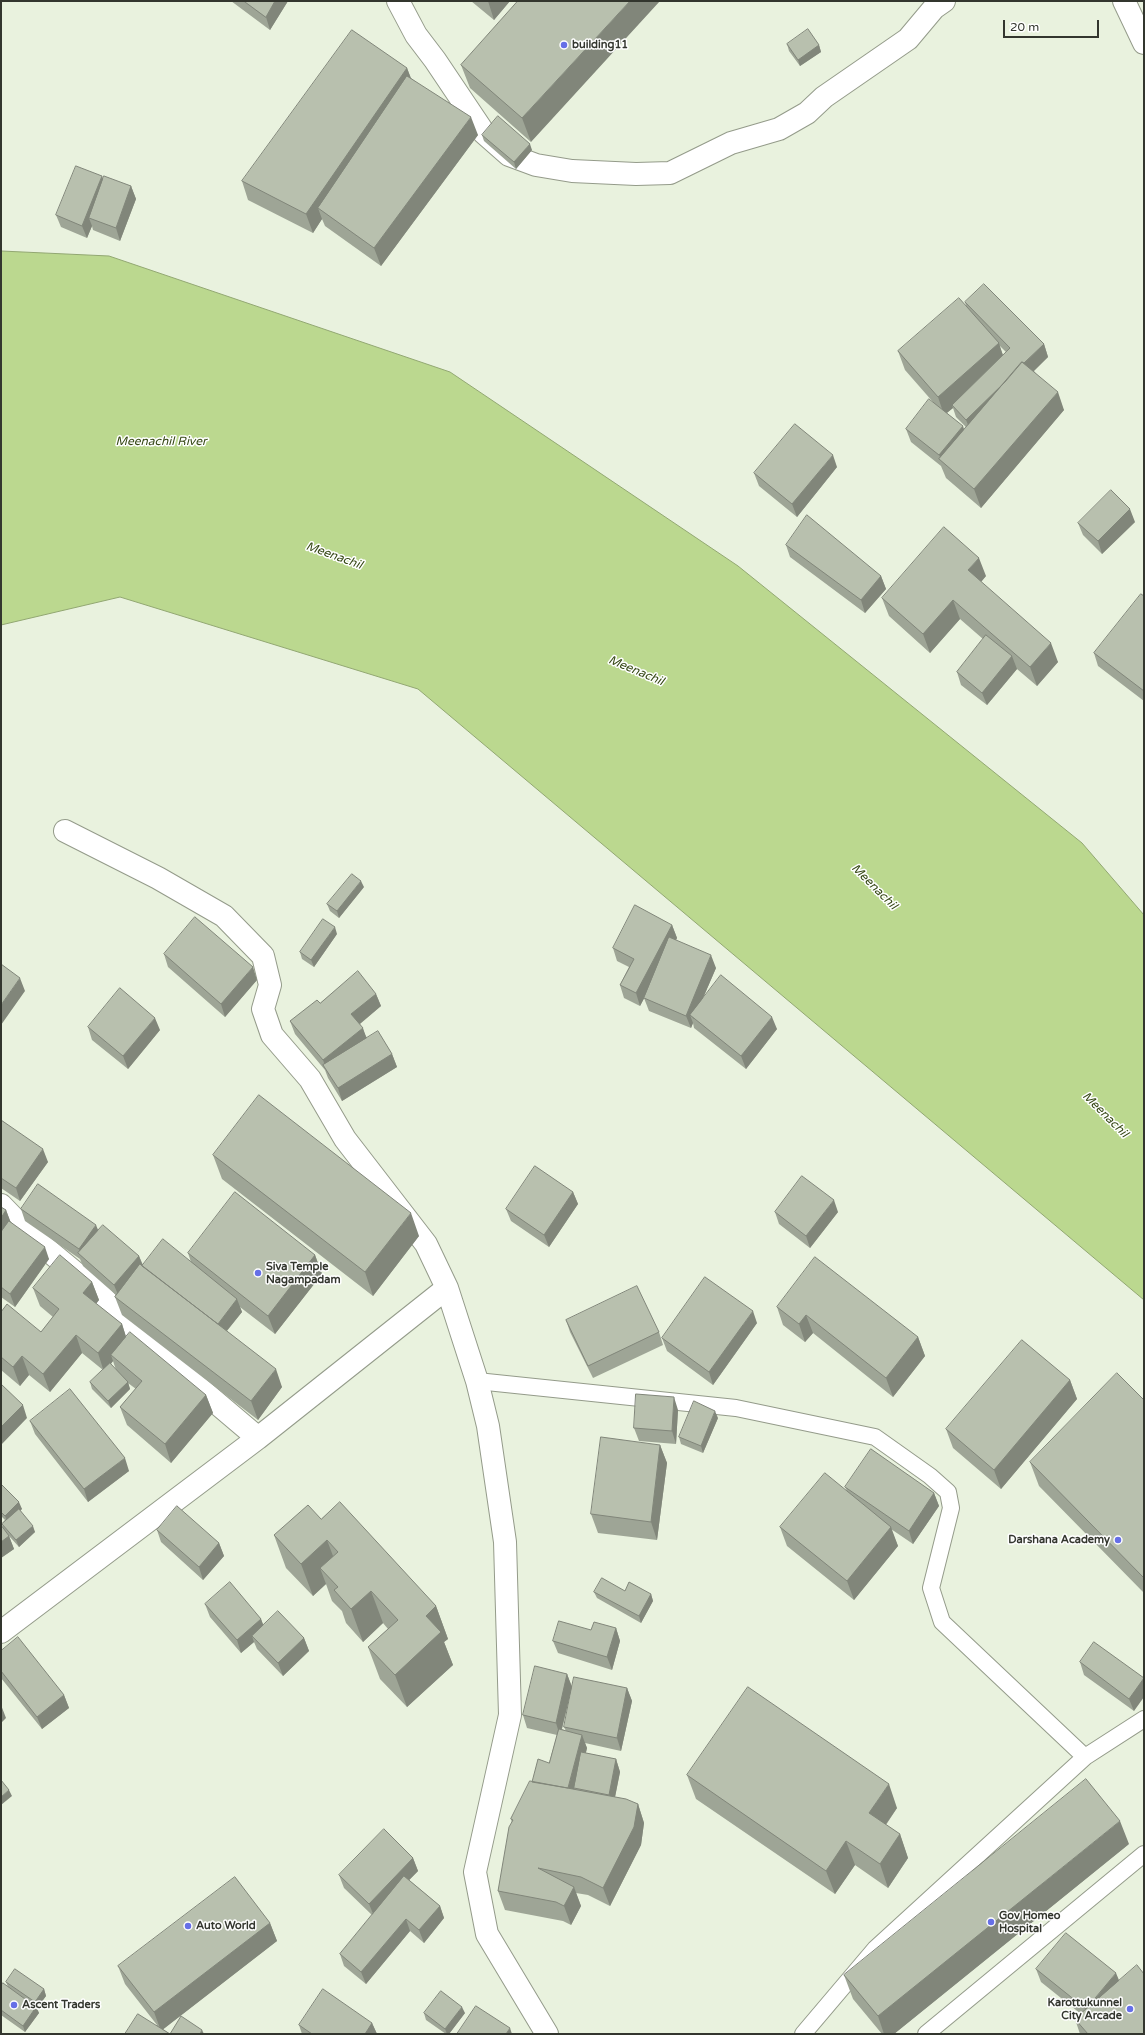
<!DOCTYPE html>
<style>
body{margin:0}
#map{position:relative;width:1145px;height:2035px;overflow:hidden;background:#e9f2de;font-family:"Varela Round",sans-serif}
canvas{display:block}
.frame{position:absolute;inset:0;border:2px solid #33362e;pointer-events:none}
.scale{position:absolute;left:1003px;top:20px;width:96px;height:18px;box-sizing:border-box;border:2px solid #33362e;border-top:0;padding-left:5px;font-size:12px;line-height:14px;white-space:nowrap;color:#33362e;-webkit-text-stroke:3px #fff;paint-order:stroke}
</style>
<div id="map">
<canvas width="1145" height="2035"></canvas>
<div class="frame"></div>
<div class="scale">20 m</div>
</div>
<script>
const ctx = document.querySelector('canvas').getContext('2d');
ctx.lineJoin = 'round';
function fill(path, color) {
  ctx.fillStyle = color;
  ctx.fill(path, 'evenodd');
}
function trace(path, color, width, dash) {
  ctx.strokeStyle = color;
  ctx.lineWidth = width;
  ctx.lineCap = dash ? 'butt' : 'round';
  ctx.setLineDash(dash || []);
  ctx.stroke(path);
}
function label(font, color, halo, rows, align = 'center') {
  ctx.font = font + ' "Varela Round",sans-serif';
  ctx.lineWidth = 3;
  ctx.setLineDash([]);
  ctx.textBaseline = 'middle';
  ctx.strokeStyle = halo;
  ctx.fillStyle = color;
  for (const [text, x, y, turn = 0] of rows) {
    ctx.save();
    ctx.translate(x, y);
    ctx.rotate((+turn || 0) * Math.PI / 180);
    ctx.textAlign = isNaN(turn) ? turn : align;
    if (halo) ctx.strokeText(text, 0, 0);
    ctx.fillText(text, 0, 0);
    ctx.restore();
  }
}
const water = new Path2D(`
 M1 251 109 256 450 372 738 566 1082 843 1144 915V1300L418 689 120 597 1 625Z`);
const lane = new Path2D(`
 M477 1381 736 1408 875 1437 930 1476 948 1492 951 1508 931 1588 942 1622 1085 1757 1144 1719
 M803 2034 875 1949 1085 1757
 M926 2034 1144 1854`);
const street = new Path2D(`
 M398 1 416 35 435 60 484 133 509 155 536 165 572 171 636 174 670 173 731 143 779 129 807 113 824 97 908 39 934 8 944 1
 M1124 1 1144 43
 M65 831 158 878 224 916 263 956 270 985 263 1009 272 1035 310 1079 345 1139 426 1244 447 1288 477 1381 488 1426 505 1542 510 1715 475 1872 487 1934 547 2034
 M1 1205 32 1237 96 1290 146 1343 258 1438
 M1 1632 258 1438 447 1288`);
const wall = new Path2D(`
 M231 1H288L270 30Z
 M471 1H510L494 20Z
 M518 1 531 142 470 88 461 65Z
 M787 44 819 45 821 52 800 66 789 51Z
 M407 68 411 78 478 135 381 266 325 226 322 219 313 233 248 200 242 181Z
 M482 135 532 150 516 169 484 141Z
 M103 179 131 186 136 199 120 241 93 230 92 226 87 238 61 227 56 215Z
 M965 302 1044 344 1048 357 1034 371 1064 410 981 508 946 478 941 466 911 442 906 429 933 402 905 370 898 351 966 306ZM999 345 1006 352 1003 355ZM953 408 956 417 966 427 964 430 947 413Z
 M837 467 797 517 759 486 754 473Z
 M1135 522 1102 554 1083 535 1078 523Z
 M786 545 881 576 886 589 865 613 790 557Z
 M986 576 981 582 1058 662 1037 686 1017 669 987 705 961 685 957 672 983 639 960 619 930 653 889 616 882 598Z
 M1144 596V701L1098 666 1094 653Z
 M364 887 339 918 330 911 327 904Z
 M672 925 677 938 676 940 716 968 703 998 777 1029 746 1069 694 1028 693 1023 691 1028 649 1011 644 998 640 1006 624 998 620 985 629 967 617 961 613 948Z
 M337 934 314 967 302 959 300 952Z
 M164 954 257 980 225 1017 168 967Z
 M376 994 381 1006 360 1024 367 1038 392 1054 397 1067 342 1101 328 1078 325 1070 295 1034 290 1021 320 1003Z
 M88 1027 160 1030 128 1069 92 1040Z
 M1 1120 48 1162 20 1201 1 1188Z
 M213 1155 419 1236 373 1296 222 1179Z
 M573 1192 578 1204 549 1247 511 1221 506 1209Z
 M1 1207 6 1210 10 1221 49 1259 15 1307 1 1297Z
 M21 1209 98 1230 139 1256 143 1265 191 1262 188 1253 315 1255 322 1274 275 1334 240 1307 242 1312 227 1331 282 1387 258 1420 122 1315 115 1297 116 1295 83 1266 80 1259 25 1221Z
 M775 1212H838L810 1248 779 1224Z
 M92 1282 99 1300 96 1304 122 1324 126 1337 206 1395 213 1413 171 1463 127 1425 120 1407 136 1389 128 1383 130 1389 111 1408 92 1389 90 1382 103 1370 82 1353 50 1392 29 1375 20 1386 1 1370V1312L41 1332 53 1317 40 1306 33 1288ZM113 1361 116 1370 111 1364Z
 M777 1307 918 1337 925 1356 893 1397 813 1333 805 1342 783 1325Z
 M566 1320 659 1332 663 1345 593 1378 570 1332Z
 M757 1323 713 1385 667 1351 662 1338Z
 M1070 1380 1077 1399 1001 1489 953 1448 946 1429Z
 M1144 1400V1593L1039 1486 1030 1462Z
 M678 1410 676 1444 639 1441 634 1428Z
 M718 1418 703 1453 681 1444 679 1437Z
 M30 1421 129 1471 88 1502 35 1434Z
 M660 1445 667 1463 657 1540 598 1533 591 1514Z
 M1 1484 22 1509 20 1510 35 1532 19 1547 9 1536 14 1549 1 1558V1525L3 1528 2 1524 5 1520 1 1516Z
 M845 1487 934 1493 939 1506 913 1544 891 1529 898 1546 854 1600 787 1546 780 1527 847 1491Z
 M321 1519 436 1606 448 1639 444 1642 453 1665 407 1707 380 1679 368 1647 388 1629 383 1623 363 1642 346 1623 342 1611 332 1601 326 1584 313 1596 286 1568 274 1535Z
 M157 1530 219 1543 224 1556 203 1580 161 1542Z
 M625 1591 651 1594 653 1601 641 1623 597 1598 594 1592Z
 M205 1604 261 1619 263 1625 304 1638 309 1651 283 1676 257 1649 254 1642 241 1653 210 1617Z
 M616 1628 620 1641 612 1670 558 1653 553 1641 591 1630Z
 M1 1651 64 1695 69 1708 42 1729 1 1678Z
 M1080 1662 1144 1678 1134 1711 1084 1675Z
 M567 1674 572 1687 562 1729 566 1731 564 1727 627 1688 632 1701 621 1751 585 1743 587 1748 586 1753 616 1759 620 1772 615 1797 638 1804 644 1823 641 1845 610 1906 588 1895 576 1893 581 1906 571 1925 563 1921 505 1910 498 1891 512 1823 511 1819 532 1782 549 1763 557 1735 527 1728 523 1715Z
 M687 1775 897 1808 886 1825 900 1834 908 1858 888 1888 855 1865 835 1894 696 1799Z
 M1129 1844 894 2034H882L853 1999 844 1975Z
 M413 1858 418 1871 409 1880 440 1906 444 1918 424 1943 410 1931 366 1984 344 1966 340 1954 372 1915 344 1888 339 1875Z
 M270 1923 277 1941 163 2029 170 2034H125L157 2025 125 1984 118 1966Z
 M1036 1969 1119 1981 1144 2034H1080L1075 2019 1081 2014 1041 1982Z
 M6 1982 44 1989 46 1996 37 2008 39 2013 25 2032 1 2015V1986L8 1987Z
 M424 2013H465L449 2034H446L426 2020Z
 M372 2023 377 2034H302L299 2025Z`);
const shadedWall = new Path2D(`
 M275 1H288L270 30 266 17Z
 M488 1H510L494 20Z
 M630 1H660L531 142 522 118Z
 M819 45 821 52 800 66 798 60Z
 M407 68 414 87 318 208 322 219 313 233 306 214Z
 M471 117 478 135 381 266 374 248Z
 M530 144 532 150 516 169 514 162Z
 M102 176 107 189 89 218 92 226 87 238 82 226Z
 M131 186 136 199 120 241 116 228Z
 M999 343 1005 362 952 405 953 408 944 415 938 397Z
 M1044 344 1048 357 971 432 966 420Z
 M1058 392 1064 410 981 508 974 489Z
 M963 426 967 438 942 461 939 455Z
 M833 455 837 467 797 517 792 504Z
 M1130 509 1135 522 1102 554 1098 541Z
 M979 558 986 576 975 589 968 570Z
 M881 576 886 589 865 613 861 600Z
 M953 600 960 619 930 653 923 634Z
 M1051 643 1058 662 1037 686 1030 667Z
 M1012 656 1017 669 987 705 982 693Z
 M361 881 364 887 339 918 337 911Z
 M672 925 677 938 640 1006 636 993Z
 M335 927 337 934 314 967 311 960Z
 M711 955 716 968 694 1019 690 1015 693 1023 691 1028 686 1016Z
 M253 967 257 980 225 1017 221 1004Z
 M20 978 25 991 1 1025V1005Z
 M376 994 381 1006 356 1027 351 1014Z
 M772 1017 777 1029 746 1069 741 1056Z
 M155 1018 160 1030 128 1069 123 1056Z
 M363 1028 367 1040 327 1071 323 1060Z
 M392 1054 397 1067 342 1101 338 1088Z
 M43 1149 48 1162 20 1201 16 1188Z
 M573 1192 578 1204 549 1247 544 1235Z
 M834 1200 838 1212 810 1248 806 1236Z
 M6 1210 11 1223 1 1237V1218Z
 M411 1213 419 1236 373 1296 365 1272Z
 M96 1225 101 1237 82 1257 79 1249Z
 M45 1247 49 1259 15 1307 10 1294Z
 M315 1255 322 1274 275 1334 268 1316Z
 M139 1256 144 1269 119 1297 114 1285Z
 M92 1282 99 1300 90 1311 83 1293Z
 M237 1299 242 1312 220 1339 216 1327Z
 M753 1311 757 1323 713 1385 709 1372Z
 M806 1315 813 1333 805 1342 799 1324Z
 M122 1324 128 1343 111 1355 113 1361 104 1372 98 1353Z
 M76 1335 82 1353 50 1392 43 1374Z
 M918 1337 925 1356 893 1397 886 1378Z
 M22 1356 29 1375 20 1386 13 1367Z
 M276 1369 282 1387 258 1420 251 1401Z
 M1070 1380 1077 1399 1001 1489 994 1470Z
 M128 1382 130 1389 111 1408 108 1401Z
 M206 1395 213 1413 171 1463 165 1444Z
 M674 1397 678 1410 676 1444 672 1431Z
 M23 1405 27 1418 1 1445V1427Z
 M715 1411 718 1418 703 1453 701 1446Z
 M660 1445 667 1463 657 1540 651 1522Z
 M125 1458 129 1471 88 1502 84 1489Z
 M934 1493 939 1506 913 1544 909 1531Z
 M19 1502 22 1509 8 1523 5 1516Z
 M33 1526 35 1532 19 1547 16 1540Z
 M891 1527 898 1546 854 1600 847 1581Z
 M9 1536 14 1549 1 1558V1542Z
 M327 1540 339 1572 320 1568 326 1584 313 1596 301 1564Z
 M219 1543 224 1556 203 1580 199 1567Z
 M371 1591 383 1623 363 1642 351 1609Z
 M651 1594 653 1601 641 1623 639 1616Z
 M436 1606 448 1639 444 1642 453 1665 407 1707 395 1675 426 1616Z
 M261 1619 266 1632 252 1636 254 1642 241 1653 237 1640Z
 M616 1628 620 1641 612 1670 607 1657Z
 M304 1638 309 1651 283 1676 278 1663Z
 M567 1674 572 1687 560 1736 556 1723Z
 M1144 1678V1697L1134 1711 1129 1699Z
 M627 1688 632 1701 621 1751 617 1738Z
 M64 1695 69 1708 42 1729 37 1717Z
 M1 1705 6 1718 1 1723Z
 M582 1735 587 1748 576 1788H574L575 1792 567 1793Z
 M616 1759 620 1772 613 1807 609 1795Z
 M889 1784 897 1808 877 1837 869 1813Z
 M9 1790 12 1796 1 1805V1797Z
 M638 1804 644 1823 641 1845 610 1906 603 1888Z
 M1120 1821 1129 1844 894 2034H884L878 2016Z
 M900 1834 908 1858 888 1888 880 1864Z
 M846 1841 855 1865 835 1894 826 1871Z
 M413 1858 418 1871 374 1916 369 1904Z
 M574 1887 581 1906 571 1925 564 1906Z
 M440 1906 444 1918 424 1943 419 1930Z
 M406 1919 410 1931 366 1984 361 1972Z
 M270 1923 277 1941 161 2031 154 2012Z
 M1116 1973 1121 1985 1087 2009Z
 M44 1989 46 1996 37 2008 35 2002Z
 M36 2007 39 2013 25 2032 23 2026Z
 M462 2007 465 2013 449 2034H447L445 2029Z
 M372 2023 377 2034H365Z
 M510 2028 512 2034H506Z
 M202 2030 204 2034H200Z`);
const building = new Path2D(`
 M244 1H275L266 17Z
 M518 1H630L522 118 461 65Z
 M808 29 819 45 798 60 787 44Z
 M352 30 407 68 306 214 242 181Z
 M407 76 471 117 374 248 318 208Z
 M498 116 530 144 514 162 482 135Z
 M76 166 102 176 82 226 56 215Z
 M104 176 131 186 116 228 89 218Z
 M984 284 1044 344 1024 363 1022 362 1005 382 966 420 952 405 1010 348 965 302Z
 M959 298 999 343 938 397 898 351Z
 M1022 362 1058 392 974 489 939 459Z
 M929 399 963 426 939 455 906 429Z
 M795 424 833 455 792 504 754 473Z
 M1111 490 1130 509 1098 541 1078 523Z
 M807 515 881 576 861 600 786 545Z
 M944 527 979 558 968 570 1051 643 1030 667 953 600 923 634 882 598Z
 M1141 594 1144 596V691L1094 653Z
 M986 635 1012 656 982 693 957 672Z
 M352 874 361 881 337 911 327 904Z
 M635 905 672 925 636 993 620 985 634 959 613 948Z
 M195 917 253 967 221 1004 164 954Z
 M323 919 335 927 311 960 300 952Z
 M669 937 711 955 686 1016 644 998Z
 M1 964 20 978 1 1005Z
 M358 971 376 994 351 1014 363 1028 323 1060 290 1021 317 1000 320 1003Z
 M721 975 772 1017 741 1056 690 1015Z
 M120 988 155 1018 123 1056 88 1027Z
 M378 1031 392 1054 338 1088 323 1065Z
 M259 1095 411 1213 365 1272 213 1155Z
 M1 1120 43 1149 16 1188 1 1178Z
 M535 1166 573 1192 544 1235 506 1209Z
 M802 1176 834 1200 806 1236 775 1212Z
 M38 1184 96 1225 79 1249 21 1209Z
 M235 1192 315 1255 268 1316 188 1253Z
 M1 1207 6 1210 1 1218Z
 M9 1221 45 1247 10 1294 1 1287V1232Z
 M103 1225 139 1256 114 1285 78 1253Z
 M163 1239 237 1299 218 1324 142 1266Z
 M60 1255 92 1282 83 1293 122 1324 98 1353 76 1335 43 1374 22 1356 13 1367 1 1357V1312L7 1304 41 1332 59 1309 33 1288Z
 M815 1257 918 1337 886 1378 806 1315 799 1324 777 1307Z
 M140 1264 276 1369 251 1401 115 1297Z
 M705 1277 753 1311 709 1372 662 1338Z
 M637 1286 659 1332 588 1366 566 1320Z
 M130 1332 206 1395 165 1444 120 1407 142 1381 111 1355Z
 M1022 1340 1070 1380 994 1470 946 1429Z
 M110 1363 128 1382 108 1401 90 1382Z
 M1117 1373 1144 1400V1578L1030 1462Z
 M1 1384 23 1405 1 1427Z
 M70 1389 125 1458 84 1489 30 1421Z
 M636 1394 674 1397 672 1431 634 1428Z
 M694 1401 715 1411 701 1446 679 1437Z
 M601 1437 660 1445 651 1522 591 1514Z
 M871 1449 934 1493 909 1531 845 1487Z
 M825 1473 891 1527 847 1581 780 1527Z
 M1 1484 19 1502 5 1516 1 1512Z
 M340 1502 436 1606 426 1616 441 1632 395 1675 368 1647 398 1620 371 1591 351 1609 334 1590 338 1587 320 1568 338 1552 327 1540 301 1564 274 1535 308 1505 321 1519Z
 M177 1506 219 1543 199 1567 157 1530Z
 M19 1509 33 1526 16 1540 2 1524Z
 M1 1525 9 1536 1 1542Z
 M602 1578 625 1591 629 1582 651 1594 639 1616 594 1592Z
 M230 1582 261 1619 237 1640 205 1604Z
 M278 1611 304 1638 278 1663 252 1636Z
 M559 1621 591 1630 594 1622 616 1628 607 1657 553 1641Z
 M18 1637 64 1695 37 1717 1 1671V1651Z
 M1094 1642 1144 1678 1129 1699 1080 1662Z
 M535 1666 567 1674 556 1723 523 1715Z
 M574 1677 627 1688 617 1738 564 1727Z
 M748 1687 889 1784 869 1813 900 1834 880 1864 846 1841 826 1871 687 1775Z
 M559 1729 582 1735 568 1788 532 1782 538 1759 549 1763Z
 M581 1752 616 1759 609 1795 574 1788Z
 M1086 1779 1120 1821 878 2016 844 1975Z
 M1 1780 9 1790 1 1797Z
 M530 1781 626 1799 638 1804 634 1827 603 1888 581 1877 538 1868 574 1887 564 1906 556 1902 498 1891 509 1827 513 1820 511 1819Z
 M384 1829 413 1858 369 1904 339 1875Z
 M404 1876 440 1906 419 1930 406 1919 361 1972 340 1954Z
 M235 1877 270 1923 154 2012 118 1966Z
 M1066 1933 1116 1973 1086 2009 1036 1969Z
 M1137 1965 1144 1974V2034H1088L1075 2019Z
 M15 1969 44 1989 35 2002 6 1982Z
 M3 1983 36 2007 23 2026 1 2010V1986Z
 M323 1989 372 2023 365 2034H312L299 2025Z
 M441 1991 462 2007 445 2029 424 2013Z
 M476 2006 510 2028 506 2034H457Z
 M138 2014 170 2034 181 2016 202 2030 200 2034H125Z`);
const markers = [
 [564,45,4,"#666fe7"],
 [258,1273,4,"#666fe7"],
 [1118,1540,4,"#666fe7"],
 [991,1922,4,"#666fe7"],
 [188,1926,4,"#666fe7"],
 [14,2005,4,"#666fe7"],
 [1130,2009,4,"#666fe7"]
];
const poiNames = [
 ["building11",572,45],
 ["Siva Temple",266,1267],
 ["Nagampadam",266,1280],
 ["Darshana Academy",1110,1540,"right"],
 ["Gov Homeo",999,1916],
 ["Hospital",999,1929],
 ["Auto World",196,1926],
 ["Karottukunnel",1122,2003,"right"],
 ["City Arcade",1122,2016,"right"],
 ["Ascent Traders",22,2005]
];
const waterNames = [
 ["Meenachil River",161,442],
 ["Meenachil",334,556,20],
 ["Meenachil",636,671,23],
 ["Meenachil",874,887,45],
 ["Meenachil",1105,1115,45]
];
fill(water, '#bbd88f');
trace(water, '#92a772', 1);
trace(lane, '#949b8a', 18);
trace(street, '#949b8a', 24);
trace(lane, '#fff', 16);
trace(street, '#fff', 22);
fill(wall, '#9ea596');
fill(shadedWall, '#81867a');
fill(building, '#b8c0ae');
trace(building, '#81867a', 1);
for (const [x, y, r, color] of markers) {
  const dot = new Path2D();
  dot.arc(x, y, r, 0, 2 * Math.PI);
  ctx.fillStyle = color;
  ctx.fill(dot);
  trace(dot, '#fff', 1.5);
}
label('bold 11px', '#33362e', '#fff', poiNames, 'left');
label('italic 12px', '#364815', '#fff', waterNames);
</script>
